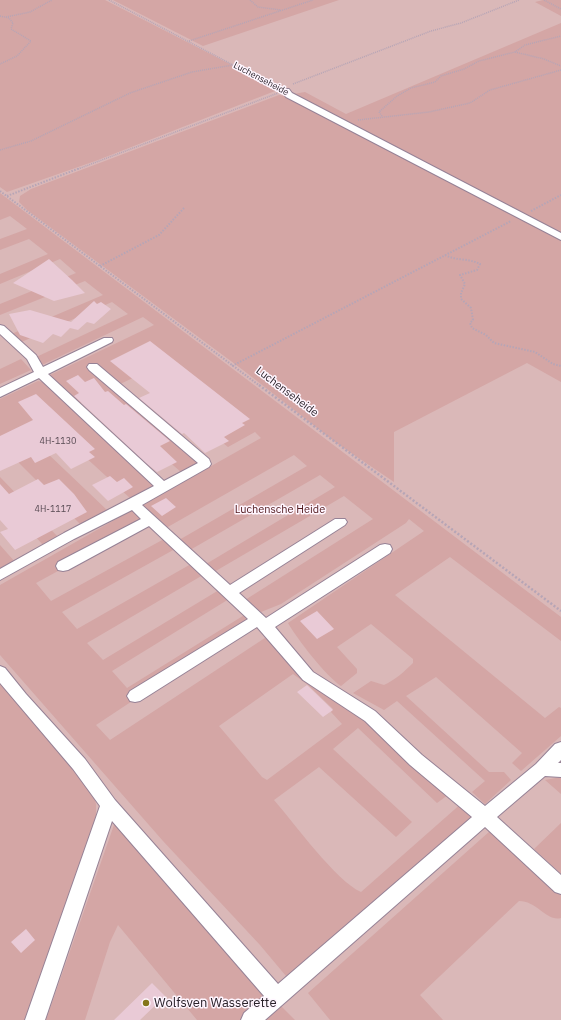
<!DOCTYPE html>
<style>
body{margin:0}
canvas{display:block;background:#fae4fa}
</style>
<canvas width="561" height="1020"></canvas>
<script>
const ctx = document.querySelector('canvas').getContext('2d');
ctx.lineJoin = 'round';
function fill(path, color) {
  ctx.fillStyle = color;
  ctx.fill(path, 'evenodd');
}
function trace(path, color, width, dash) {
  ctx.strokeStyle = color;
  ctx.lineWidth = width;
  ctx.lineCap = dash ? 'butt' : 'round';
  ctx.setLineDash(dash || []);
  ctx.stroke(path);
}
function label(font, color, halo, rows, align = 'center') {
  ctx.font = font + ' "IBM Plex Sans",sans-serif';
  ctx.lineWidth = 3;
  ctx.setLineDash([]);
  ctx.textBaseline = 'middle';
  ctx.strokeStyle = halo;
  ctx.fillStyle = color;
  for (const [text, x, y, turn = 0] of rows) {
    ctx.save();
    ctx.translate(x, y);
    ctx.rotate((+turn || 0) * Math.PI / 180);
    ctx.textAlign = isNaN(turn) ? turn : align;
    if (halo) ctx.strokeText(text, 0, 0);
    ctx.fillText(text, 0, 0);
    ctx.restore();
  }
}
const green = new Path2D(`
 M0 0H561V1020H0Z`);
const forest = new Path2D(`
 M0 0H105L230 64 275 91 98 160 7 192 0 187Z
 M113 0H339L203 46Z
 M543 0H561V16L535 2Z
 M561 23V235L293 94 305 92 346 114Z
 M279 95 293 97 561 238V382L527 363 394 432V482L335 442 243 370 27 210 19 202 20 196 31 189Z
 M0 193 561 617V641L450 557 395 595 545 718 559 707 561 708V736L521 771 512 763 522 753 436 677 406 696 489 772H504L511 780 485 804 472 792 485 781 397 701 384 710 353 693 371 681 384 685C395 680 405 671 413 663V659L371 624 337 647 357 669V673L341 686C325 675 298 640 288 623L424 531 409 519 406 523 281 604 261 612 245 600 373 519 344 496 214 572 206 564 335 487 320 475 190 550 179 540 307 466 294 455 166 528 142 505 261 438 255 432 228 447 139 375 112 388 199 462 181 472 94 397 79 404 48 376 154 325 143 317 44 364 38 365 32 359 128 314 112 302 17 344 9 335 103 295 85 281 0 315V304L76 273 60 259 0 284V274L48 254 29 239 0 250V239L27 229 10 216 0 220Z
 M21 359 31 370 0 384V369Z
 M38 381 43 382 155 486 131 499 46 421 25 432 108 511 82 526 0 444V399Z
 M0 477 59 538 44 546 0 498Z
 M132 510 146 523 36 583 51 601 164 539 175 549 62 612 77 629 191 564 203 575 87 643 103 660 219 590 229 599 112 671 127 688 246 614 253 621 96 725 110 740 277 630C291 639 296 657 308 668 355 711 404 751 452 792L437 803 358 728 333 749 412 822 396 837 319 767 274 800C294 823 336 881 361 892L463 802 475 815 293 974 286 976 260 945 163 841 0 655V585ZM293 674 308 685 333 709 331 712 342 724 267 780 262 777 219 726Z
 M0 545 15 562 0 570Z
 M0 680 92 789 96 804V819L29 1020H0Z
 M561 777V794L545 780Z
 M115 822 265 992 264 1000 242 1020H197L118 925 110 942 85 1020H46Z
 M561 823V874L534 849Z
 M490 831 561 895V918C547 922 537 901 519 901L420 995 443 1020H330L308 993Z
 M281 1006 295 1020H266L279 1007Z`);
const building = new Path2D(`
 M49 259 72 280 85 293 54 301 13 283Z
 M94 301 97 304 101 302 111 309 94 324 87 322 78 330 70 328 61 337 53 334 43 343 20 335 9 314 30 310 71 322Z
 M150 341 250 419 242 423 245 425 224 437 229 441 205 453 184 433 182 434 139 398 150 393 110 361Z
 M78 375 85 382 94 378 105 392 108 391 124 405 126 404 170 441 160 446 177 462 157 472 146 463 74 396 79 393 66 381Z
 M36 394 95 449 89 452 95 457 71 469 56 453 35 463 31 457 0 471V436L33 420 18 402Z
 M110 476 117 482 124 478 133 487 108 501 92 485Z
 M38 479 44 485 59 479 74 494 87 512 15 550 0 532 8 529 0 520V484L9 494Z
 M166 498 176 507 162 516 151 506Z
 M317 611 334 629 317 639 300 621Z
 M307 685 333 710 323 717 297 692Z
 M26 929 35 940 21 953 11 942Z
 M152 983 165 996 140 1020H114Z`);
const pathFar2 = new Path2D(`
 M109 0 277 88
 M250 0 258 7 281 10
 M544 0 561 9
 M0 16 9 18 13 23 11 29 31 41 17 56 0 64
 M6 17 30 12 52 0
 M189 41 313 0
 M515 52 544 59 561 66
 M293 84 431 31 461 23 519 0
 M382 116 379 112 397 96 411 88 435 82 441 76 464 69 479 61 515 52 525 45 561 36
 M358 120 429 112 470 103 490 90 561 70
 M0 150 31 141 130 93 192 72 233 65
 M78 169 278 93`);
const pathFar1 = new Path2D(`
 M0 191 260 386
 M7 196 80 168
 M531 211 561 195
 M445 255C456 261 469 258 480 264L477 270 460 275 465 284 461 293V299L471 308 473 320 470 323 472 328 486 335 494 343 535 352 553 364 561 366
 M100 266 159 235 184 208
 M232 366 511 221`);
const path = new Path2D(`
 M259 385 561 611`);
const minor = new Path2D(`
 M283 89H289L292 93 561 233V240L286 97 282 91Z
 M0 325 4 326 36 355 43 367 104 338H112L113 340 112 342 48 374 164 481 198 463 89 370 87 367 89 364H97L209 459 211 464 209 467 142 505 230 585 335 519H345L347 522 345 525 239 593 266 618 380 545 385 544 390 545 392 549 390 553 275 627 313 672 375 711 422 755 485 806 536 764 555 744 561 742V760L558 763H561V777L545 776 497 817 561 875V894L555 892 485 827 265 1020H241L244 1013 264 996 112 821 45 1020H25L100 806 73 769 0 683V666L5 668 26 694 85 759 115 800 278 984 472 817 410 765 365 721 303 680 257 627 140 701 135 702 130 701 127 696 130 691 248 619 149 526 68 570 63 571 58 570 56 566 58 562 141 519 132 510 74 539 0 580V569L64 533 154 486 39 378 0 397V388L34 372 27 359 0 334Z`);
const markers = [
 [146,1003,4,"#84761a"]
];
const farStreetnames = [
 ["Luchenseheide",261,79,28]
];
const numberNames = [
 ["4H-1130",58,441],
 ["4H-1117",53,509]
];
const streetNames = [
 ["Luchenseheide",287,392,37]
];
const parkNames = [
 ["Luchensche Heide",280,510]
];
const nearPoinames = [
 ["Wolfsven Wasserette",154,1003]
];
fill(green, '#dab8b8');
fill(forest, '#d4a6a5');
fill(building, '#e9cad6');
trace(minor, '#968296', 2);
trace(pathFar2, '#b6a5b6', 1.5, [1, 1]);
trace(pathFar1, '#b6a5b6', 2, [1.5, 1.5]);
trace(path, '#b6a5b6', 2.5, [2, 2]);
fill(minor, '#fff');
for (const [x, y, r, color] of markers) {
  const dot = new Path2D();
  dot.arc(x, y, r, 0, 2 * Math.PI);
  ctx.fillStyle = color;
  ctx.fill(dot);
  trace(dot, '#fff6ff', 1.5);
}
label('9px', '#292129', '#fff6ff', farStreetnames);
label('9px', '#594b54', null, numberNames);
label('11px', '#292129', '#fff6ff', streetNames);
label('11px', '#4f171b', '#fff6ff', parkNames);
label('13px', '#292129', '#fff6ff', nearPoinames, 'left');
</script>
